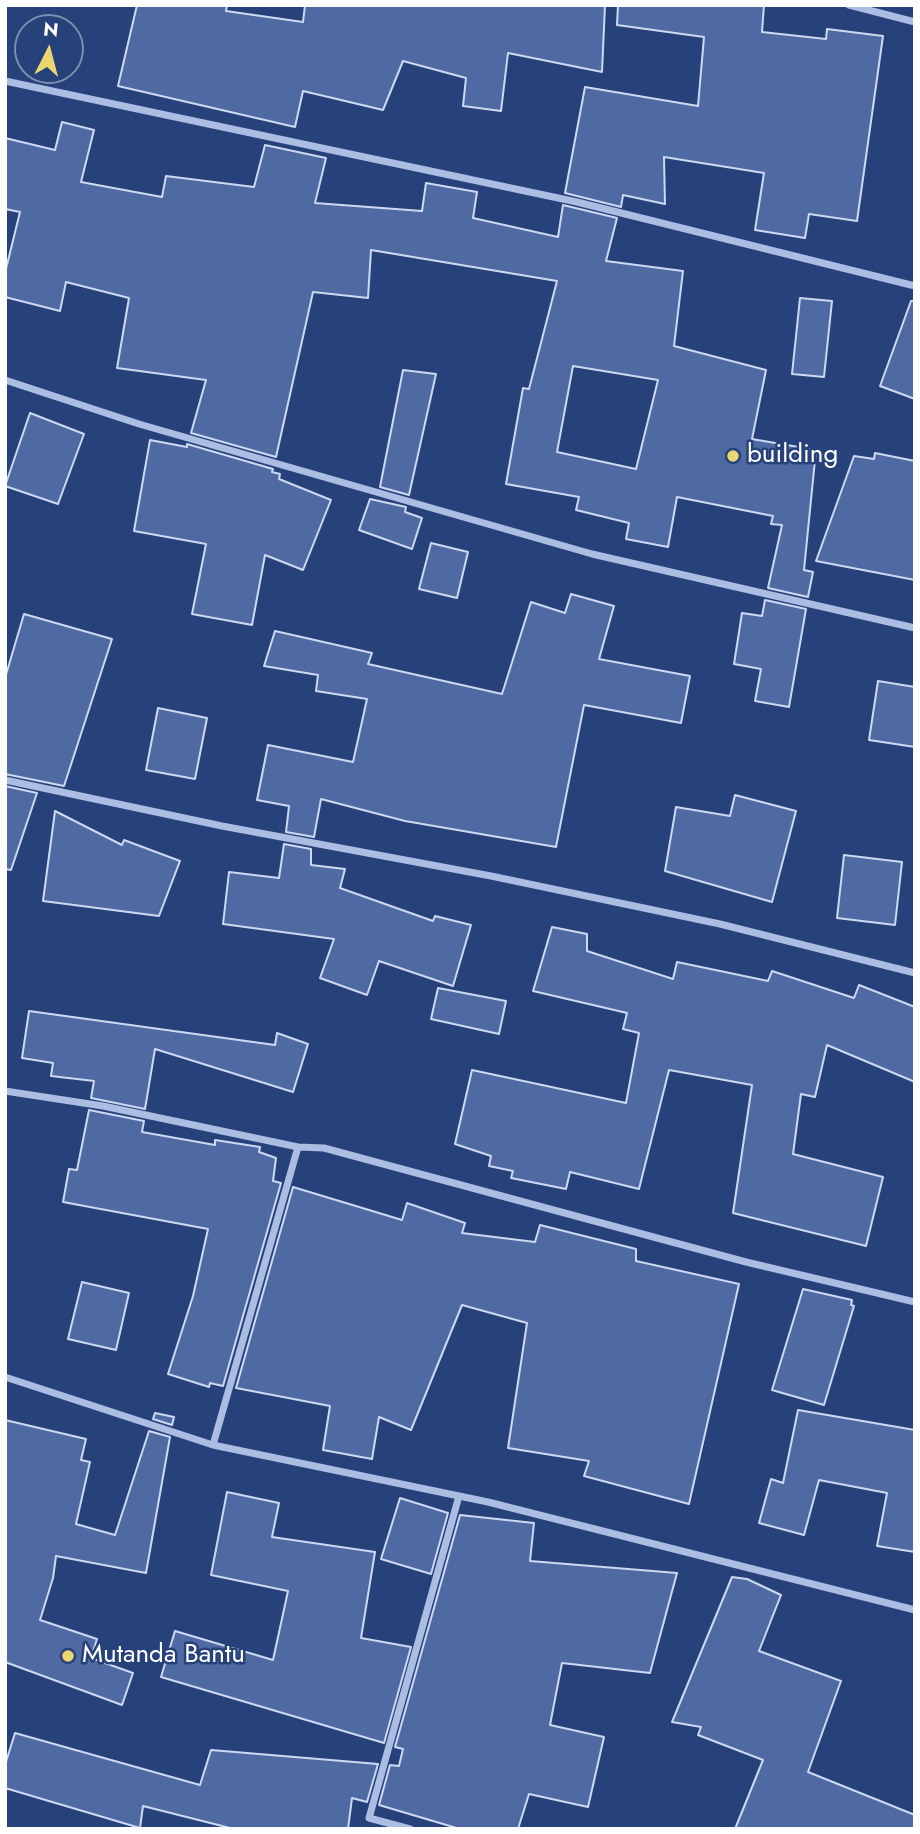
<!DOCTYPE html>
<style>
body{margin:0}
#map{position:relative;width:920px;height:1834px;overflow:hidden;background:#27417a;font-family:Jost,sans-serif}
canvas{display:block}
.frame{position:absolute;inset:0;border:7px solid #fff;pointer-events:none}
.north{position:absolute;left:14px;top:14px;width:70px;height:70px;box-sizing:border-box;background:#27417a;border:2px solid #7d8daf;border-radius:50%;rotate:6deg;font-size:19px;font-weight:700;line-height:28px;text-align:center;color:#fff}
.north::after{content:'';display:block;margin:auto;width:24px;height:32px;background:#ebd771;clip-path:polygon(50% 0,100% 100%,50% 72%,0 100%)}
</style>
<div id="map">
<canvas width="920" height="1834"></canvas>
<div class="frame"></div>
<div class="north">N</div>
</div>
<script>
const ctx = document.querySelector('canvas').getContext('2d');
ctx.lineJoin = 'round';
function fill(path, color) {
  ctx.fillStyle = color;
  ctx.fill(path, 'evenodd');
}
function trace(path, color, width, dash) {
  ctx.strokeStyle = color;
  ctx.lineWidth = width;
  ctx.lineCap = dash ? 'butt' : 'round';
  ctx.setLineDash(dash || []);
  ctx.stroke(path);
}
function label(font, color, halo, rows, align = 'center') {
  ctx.font = font + ' Jost,sans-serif';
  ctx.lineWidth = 5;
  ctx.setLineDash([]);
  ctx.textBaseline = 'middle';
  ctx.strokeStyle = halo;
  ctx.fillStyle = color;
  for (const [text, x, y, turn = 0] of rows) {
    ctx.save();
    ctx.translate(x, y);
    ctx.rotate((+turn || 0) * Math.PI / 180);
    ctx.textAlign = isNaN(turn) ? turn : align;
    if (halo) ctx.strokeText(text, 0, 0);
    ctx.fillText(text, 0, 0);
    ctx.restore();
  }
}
const building = new Path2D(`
 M137 5H227L226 11 303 22 305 5H605L602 72 508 53 501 111 463 106 466 78 403 61 383 110 303 91 295 127 118 86Z
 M618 5H764L762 32 826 39 827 29 883 36 857 221 809 214 805 238 755 230 764 173 664 157 665 204 623 195 621 207 565 193 585 87 698 106 704 37 617 25Z
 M62 122 94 130 81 182 162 197 166 176 254 187 265 145 326 158 315 203 422 211 426 183 477 192 473 218 558 237 563 205 617 218 606 261 683 271 674 346 766 370 752 439 816 450 804 570 813 572 808 597 768 588 782 525 771 524 773 516 677 497 668 547 626 539 629 523 576 510 579 497 506 484 523 388 529 389 557 281 371 250 368 298 313 292 276 457 191 433 206 380 117 368 129 298 66 282 60 311 5 297V273L20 212 5 209V138L55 150ZM573 366 658 380 636 469 557 452Z
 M800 298 832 301 824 377 792 374Z
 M911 301H915V399L880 386Z
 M403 370 436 374 409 495 380 487Z
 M30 413 84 434 58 504 5 486Z
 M150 440 187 447V444L273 469 272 472 280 474 279 479 331 500 303 570 265 555 252 625 192 614 206 544 134 531Z
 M875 453 915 461V580L816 561 854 456 874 459Z
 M370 499 406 507 405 512 422 518 412 549 359 530Z
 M431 543 468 552 457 598 419 589Z
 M571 594 614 606 599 659 690 676 681 723 584 705 556 847 405 821 321 799 314 837 286 832 289 806 257 800 268 745 353 762 367 699 316 691 318 675 264 666 275 631 372 653 368 664 502 694 531 602 565 613Z
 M765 600 806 609 789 707 755 701 761 669 734 664 742 613 762 616Z
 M24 614 112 639 64 786 5 774V678Z
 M878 681 915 687V747L869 740Z
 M158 708 207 718 195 779 146 770Z
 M5 786 37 793 11 870 5 869Z
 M735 795 796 811 772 902 665 871 676 807 730 816Z
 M55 811 122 845 124 840 180 861 159 916 43 901Z
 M284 844 311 849V865L345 869 340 888 433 921 435 916 471 925 453 986 379 961 367 995 320 978 334 939 223 924 229 872 279 878Z
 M844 855 902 862 895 925 837 918Z
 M552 927 587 934V951L673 979 677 962 768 981 772 971 854 998 859 985 915 1007V1082L827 1045 815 1097 801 1094 793 1154 883 1177 866 1246 733 1213 752 1085 669 1070 639 1189 570 1172 566 1189 511 1178 513 1171 489 1166 491 1156 455 1144 472 1070 626 1103 639 1033 623 1029 627 1013 533 991Z
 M438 988 506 1001 499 1034 431 1019Z
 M29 1011 275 1045 277 1033 308 1044 293 1092 155 1049 145 1109 91 1098 94 1081 51 1076 53 1063 22 1058Z
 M89 1110 144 1121 142 1132 215 1145V1140L260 1147 259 1152 276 1158 273 1181 281 1183 223 1386 210 1383 209 1387 168 1374 193 1296 208 1229 63 1202 69 1169 77 1170Z
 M293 1187 402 1220 407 1203 465 1223 462 1233 535 1242 540 1225 636 1249V1261L739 1284 689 1504 584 1476 589 1461 508 1448 527 1323 462 1305 411 1430 379 1417 372 1459 323 1450 330 1406 236 1388Z
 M82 1282 129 1293 116 1350 68 1339Z
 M803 1289 852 1300 851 1305 854 1306 824 1405 772 1390Z
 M798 1410 915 1430V1552L877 1546 887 1493 819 1480 804 1535 759 1523 771 1479 783 1483Z
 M155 1413 174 1417 172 1425 153 1419Z
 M5 1420 86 1439 81 1460 90 1462 76 1524 115 1535 149 1431 170 1437 146 1573 56 1556 53 1578 40 1620 97 1639 91 1658 133 1673 122 1705 5 1662Z
 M227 1492 279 1503 272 1537 375 1552 361 1638 411 1647 384 1743 161 1677 175 1631 273 1660 288 1591 211 1575Z
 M400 1498 448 1513 431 1574 381 1559Z
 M460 1515 534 1523 530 1561 677 1573 650 1673 562 1663 550 1725 604 1737 588 1807 529 1794 518 1829H460L379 1805 390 1765 399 1766 403 1749 395 1747Z
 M732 1577 747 1579 781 1595 759 1651 841 1681 808 1772 915 1815V1829H735L763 1760 698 1735 701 1727 672 1722Z
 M15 1733 200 1785 211 1750 378 1764 367 1802 352 1798 348 1829H234L143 1806 140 1828 5 1788V1765Z`);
const street = new Path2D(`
 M849 5 915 22
 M5 81 577 202 915 286
 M5 380 139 424 592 554 915 628
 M5 780 222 826 491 876 720 924 915 973
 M5 1091 103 1106 298 1147 324 1148 746 1262 915 1302
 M5 1377 213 1445 488 1502 915 1610
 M213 1445 298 1147
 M410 1829 369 1818 459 1496`);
const markers = [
 [733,456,7,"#ebd771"],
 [68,1656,7,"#ebd771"]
];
const poiNames = [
 ["building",747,456],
 ["Mutanda Bantu",82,1656]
];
fill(building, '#4f6aa3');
trace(building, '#cdd9f3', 2);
trace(street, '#abbde3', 7);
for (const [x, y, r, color] of markers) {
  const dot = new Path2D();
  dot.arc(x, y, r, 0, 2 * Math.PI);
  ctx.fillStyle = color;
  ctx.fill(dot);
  trace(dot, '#27417a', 2.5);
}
label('26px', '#fff', '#27417a', poiNames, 'left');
</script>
